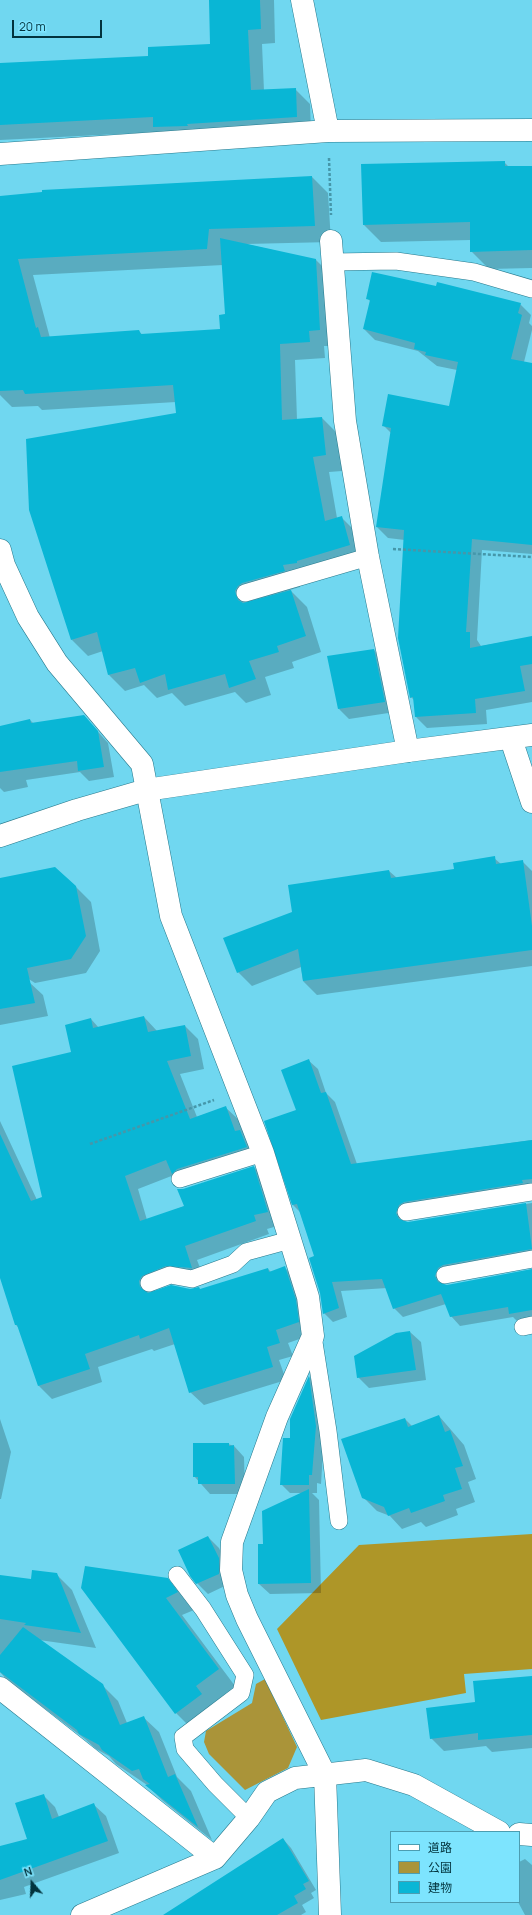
<!DOCTYPE html>
<meta charset="utf-8">
<style>
body{margin:0}
#map{position:relative;width:532px;height:1915px;overflow:hidden;background:#70d7f0;font-family:Manrope,"Noto Sans JP",sans-serif}
canvas{display:block}
.legend{position:absolute;left:390px;top:1831px;width:130px;height:72px;box-sizing:border-box;background:#7de4fe;border:1px solid #4c9db1;margin:0;padding:5px 7px;list-style:none;font-size:12px;color:#02333d}
.legend li{display:flex;align-items:center;gap:8px;height:20px}
.legend b{width:20px;border:1px solid #4c9db1}
.north{position:absolute;left:12px;top:1863px;width:40px;height:40px;-webkit-text-stroke:3px #7de4fe;paint-order:stroke;rotate:341deg;font-size:11px;font-weight:700;line-height:16px;text-align:center;color:#02333d}
.north::after{content:'';display:block;margin:auto;width:14px;height:18px;background:#02333d;clip-path:polygon(50% 0,100% 100%,50% 72%,0 100%)}
.scale{position:absolute;left:12px;top:20px;width:90px;height:18px;box-sizing:border-box;border:2px solid #02333d;border-top:0;padding-left:5px;font-size:12px;line-height:14px;white-space:nowrap;color:#02333d;-webkit-text-stroke:3px #7de4fe;paint-order:stroke}
</style>
<div id="map">
<canvas width="532" height="1915"></canvas>
<ul class="legend">
<li><b style="height:5px;background:#fff"></b>道路</li>
<li><b style="height:11px;background:#aa9439"></b>公園</li>
<li><b style="height:11px;background:#09b6d5"></b>建物</li>
</ul>
<div class="north">N</div>
<div class="scale">20 m</div>
</div>
<script>
const ctx = document.querySelector('canvas').getContext('2d');
ctx.lineJoin = 'round';
function fill(path, color) {
  ctx.fillStyle = color;
  ctx.fill(path, 'evenodd');
}
function trace(path, color, width, dash) {
  ctx.strokeStyle = color;
  ctx.lineWidth = width;
  ctx.lineCap = dash ? 'butt' : 'round';
  ctx.setLineDash(dash || []);
  ctx.stroke(path);
}
const green = new Path2D(`
 M265 1679 297 1747 288 1768 245 1790 209 1754 204 1742 206 1731 252 1703 256 1684Z`);
const forest = new Path2D(`
 M532 1534V1669L464 1674 466 1693 321 1720 277 1629 359 1545Z`);
const shadow = new Path2D(`
 M210 0H274L275 43 262 44 264 91 295 89 310 104 311 132H159L0 140V64L149 57 211 45Z
 M504 162 509 167H532V268L489 269 471 251V240L381 242 364 225Z
 M312 177 328 193 331 242 246 244 316 260 332 276 335 346H324L325 358 295 360 297 420 322 418 338 434 342 471 329 472 337 518 341 517 357 533 366 561 299 581 300 587 290 590 307 607 321 652 292 662 294 668 265 677 271 695 246 703 235 692 185 706 172 693 157 698 144 685 125 691 109 675 103 651 88 656 72 640 178 413 176 402 42 410 38 406 12 407 0 395V197ZM223 265 226 315 221 330 143 335 138 331 50 338 33 275Z
 M367 298 520 304 531 315 529 323 532 326V330L524 362 532 364V554L482 550 477 640 481 646 532 637V702L486 710 487 724 427 728 416 717 415 701 411 697 405 540 388 538 377 527 391 433 383 425 450 408 457 370 437 366 418 351 375 340 364 329 371 302Z
 M374 650 384 661 395 712 349 719 339 709Z
 M84 716 108 743 114 777 89 781 80 772 26 780 28 787 4 792 0 788V727L30 720 34 724Z
 M494 858 501 864 522 861 532 871V966L317 995 303 981 301 967 252 986 238 972 293 913 389 871 397 878 455 870Z
 M0 879 76 887 91 902 100 951 86 973 35 983 8 966 0 958Z
 M29 982 43 995 48 1016 0 1025V987Z
 M144 1017 157 1031 185 1026 198 1039 204 1069 180 1074 197 1117 225 1107 239 1120 244 1134 253 1144 260 1161 190 1182 186 1187 174 1175 138 1189 147 1220 185 1206 182 1190 254 1167 267 1181 281 1225 267 1229 269 1234 197 1260 205 1281 180 1279 155 1290 154 1292 200 1290 268 1269 271 1272 285 1268 298 1281 311 1335 288 1343 293 1356 279 1360 286 1380 204 1405 190 1392 175 1344 154 1351 152 1349 98 1367 102 1382 52 1399 39 1386 19 1328 16 1325 0 1275V1121L37 1200 44 1198 73 1053 91 1019 99 1028Z
 M308 1060 318 1069 326 1093 335 1102 357 1164 532 1140V1192L406 1217 405 1223 532 1203V1259L445 1281 444 1286 532 1270V1321L519 1323 513 1317 460 1326 451 1316 446 1304 403 1317 394 1308 387 1288 341 1291 347 1317 333 1322 324 1313 315 1257 300 1212 293 1205 265 1122 297 1111Z
 M410 1332 421 1342 426 1380 369 1388 358 1377Z
 M309 1377 318 1385 324 1436 321 1484 317 1483V1493H312L319 1500 321 1593 270 1594 259 1584 264 1545 302 1493H290L281 1484 291 1439V1419Z
 M439 1416 464 1445 476 1479 468 1482 475 1502 456 1509 458 1515 426 1527 421 1522 402 1529 390 1516 377 1511 363 1497 405 1419 412 1426Z
 M0 1419 11 1452 1 1499H0Z
 M228 1444 234 1446 244 1457 245 1494H210L194 1476Z
 M208 1537 219 1548 229 1569V1584L208 1594 197 1583Z
 M56 1574 72 1590 96 1648 39 1640 102 1685 118 1701 127 1723 143 1717 159 1732 177 1777 191 1791 212 1840 162 1800 147 1785 116 1764 109 1756 96 1749 85 1739 8 1681 0 1672V1576L31 1580Z
 M167 1579 185 1596 194 1610 182 1615 235 1686 212 1704 218 1711 193 1730 176 1713 82 1588Z
 M532 1677V1748L492 1752 486 1746 444 1751 431 1738 476 1703Z
 M43 1795 55 1807 59 1817 94 1805 106 1816 119 1853 24 1887 26 1894 0 1900V1847L28 1840Z
 M283 1839 291 1848 316 1890 311 1893 314 1898 302 1905 306 1912 301 1915H194Z
 M525 1859 532 1865V1915H525L518 1902 519 1862Z`);
const building = new Path2D(`
 M209 0H260L261 29 248 30 251 90 296 88 297 117 187 124 188 126 153 127V117L0 125V63L148 56V47L210 44Z
 M505 161V166H532V250L470 252V222L363 225 361 164Z
 M312 176 315 226 209 229 207 249 18 259 36 328 38 327 41 337 139 330 141 334 220 329 219 315 225 314 220 238 316 259 320 330 309 331 310 342 280 344 282 420 322 417 326 455 313 457 325 521 342 516 350 545 297 561V563L283 565 285 571 242 583 238 586 235 591 238 600 243 603 291 590 306 636 277 646 279 652 249 661 256 679 229 688 225 674 168 690 165 674 140 683 135 668 108 675 97 632 71 640 29 510 26 439 176 413 173 385 25 394 23 390 0 391V196L42 192V190Z
 M372 272 436 286 437 282 521 303 518 313 522 315 511 359 532 363V545L472 539 466 632H470V648L532 636V664L520 666 525 691 475 699 476 713 415 717 413 697 410 698 398 638 404 530 376 527 391 428 382 426 388 394 449 406 458 362 425 355 426 352 414 349 415 343 363 329 370 300 366 299Z
 M374 649 385 702 338 709 327 656Z
 M84 715 98 731 104 767 78 771 77 761 0 772V726L30 719 31 723Z
 M495 856 496 864 523 860 532 926V950L303 981 298 949 237 973 223 938 292 912 288 885 389 870 391 878 454 869 453 863Z
 M55 867 76 886 86 936 71 959 27 968 35 1003 0 1009V878Z
 M144 1016 148 1032 185 1025 191 1056 167 1061 190 1119 226 1106 235 1131 240 1130 247 1147 177 1169 172 1174 166 1160 125 1176 140 1221 184 1206 177 1189H183L254 1166 268 1212 254 1215 256 1221 185 1246 192 1268 166 1266 142 1276 139 1281 140 1287 148 1293 171 1285 190 1289 199 1287 200 1289 268 1268 269 1272 285 1266 296 1300 299 1322 276 1330 280 1343 267 1347 273 1367 189 1393 169 1328 140 1339 139 1335 85 1354 90 1369 38 1386 17 1325H15L0 1278V1134L31 1201 42 1197 12 1066 71 1052 65 1025 91 1018 93 1028Z
 M309 1059 321 1093 326 1092 351 1164 532 1140V1179L522 1180 523 1183 404 1202 399 1205 396 1213 399 1219 408 1222 526 1203 532 1249 443 1265 438 1268 435 1276 438 1282 447 1285 532 1269V1310L509 1314 508 1307 450 1317 441 1294 393 1309 382 1279 332 1282 339 1308 323 1314 320 1293 309 1258 314 1256 297 1204 292 1205 264 1121 296 1110 281 1070Z
 M410 1331 416 1370 357 1378 354 1356 396 1333Z
 M309 1376 316 1426 312 1475H309V1485H280L283 1438H290V1419Z
 M439 1415 445 1432 450 1430 463 1466 455 1468 462 1489 443 1495 445 1501 411 1513 409 1508 388 1516 384 1507 362 1498 341 1439 405 1418 408 1427Z
 M193 1443H229V1446L234 1445 235 1484H198V1477H193Z
 M309 1489 311 1583 258 1584V1544H263L262 1511Z
 M208 1536 219 1558V1574L196 1584 190 1576 178 1550Z
 M85 1566 168 1578 178 1592 166 1598 219 1669 196 1686 202 1694 175 1714 81 1588Z
 M32 1570 57 1573 81 1633 24 1625 26 1623 0 1619V1575L31 1579Z
 M23 1627 103 1684 120 1725 144 1716 168 1777 175 1774 198 1827 145 1785 150 1784 143 1779 139 1769 132 1771 102 1750 99 1745 79 1734 77 1730 0 1672V1655Z
 M532 1676V1735L478 1740V1733L430 1739 426 1708 475 1702 473 1681Z
 M44 1794 52 1819 94 1803 108 1841 0 1880V1846L27 1839 15 1803Z
 M283 1838 309 1881 303 1884 306 1889 294 1896 298 1903 277 1915H163Z`);
const path = new Path2D(`
 M329 158 331 215
 M393 549 532 557
 M90 1144 214 1100`);
const service = new Path2D(`
 M333 262 396 261 474 272 532 289
 M245 593 368 557
 M180 1179 263 1153
 M406 1212 532 1192
 M445 1275 532 1259
 M149 1283 170 1275 192 1279 233 1264 246 1252 290 1240
 M523 1327 532 1325
 M313 1336 328 1431 339 1521
 M177 1575 203 1609 245 1675 241 1693 183 1737 185 1749 215 1784 249 1818`);
const minor = new Path2D(`
 M302 0 328 131
 M0 154 328 131 532 130
 M331 241 345 421 368 557 408 751
 M0 550 4 565 28 617 57 663 142 764 171 916 263 1153 308 1297 313 1336 277 1417 232 1542 231 1570 237 1595 247 1619 325 1775 330 1915
 M511 739 532 802
 M0 1688 215 1858
 M519 1834 532 1835
 M82 1915 215 1858 249 1818 267 1792 295 1778 366 1770 414 1785 499 1832`);
const tertiary = new Path2D(`
 M0 836 77 810 146 790 408 751 532 735`);
fill(green, '#aa9439');
fill(forest, '#ae9628');
fill(shadow, '#0003');
fill(building, '#09b6d5');
trace(service, '#27798c', 18);
trace(minor, '#27798c', 23);
trace(tertiary, '#27798c', 23);
trace(path, '#4597aa', 2.5, [3, 2]);
trace(service, '#fff', 17);
trace(minor, '#fff', 22);
trace(tertiary, '#fff', 22);
</script>
